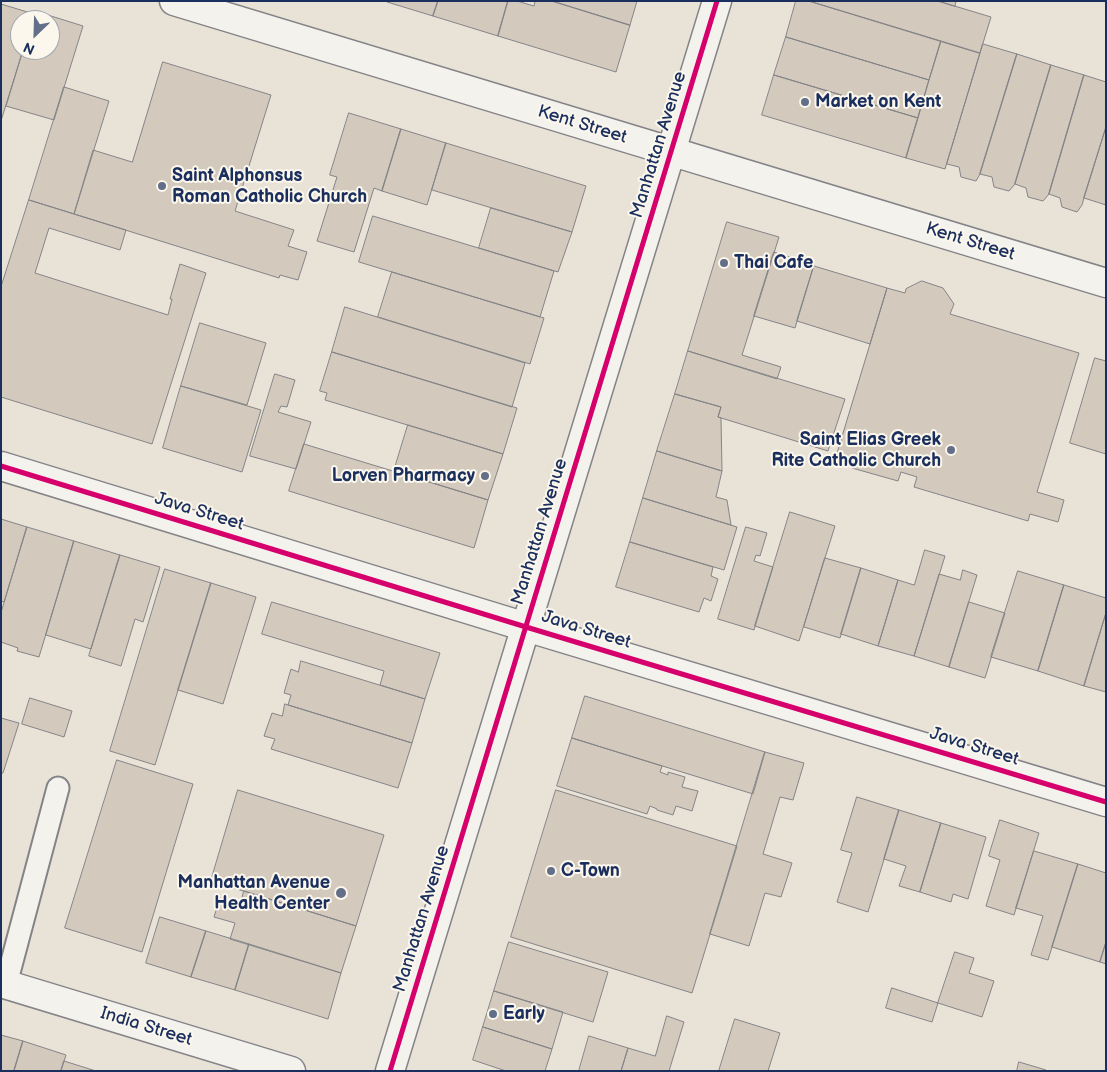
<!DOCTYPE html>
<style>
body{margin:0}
#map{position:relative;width:1107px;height:1072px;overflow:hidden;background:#e9e2d7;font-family:"Balsamiq Sans",sans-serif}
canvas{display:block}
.frame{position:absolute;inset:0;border:2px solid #1b2f5e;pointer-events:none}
.north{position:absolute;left:10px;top:10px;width:50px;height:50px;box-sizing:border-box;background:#fbf7ec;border:1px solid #a1a7b3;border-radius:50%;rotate:204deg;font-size:14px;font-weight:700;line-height:20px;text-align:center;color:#1b2f5e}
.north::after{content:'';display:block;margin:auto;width:18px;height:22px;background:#636e88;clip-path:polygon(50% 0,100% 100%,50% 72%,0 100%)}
</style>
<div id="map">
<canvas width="1107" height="1072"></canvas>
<div class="frame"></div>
<div class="north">N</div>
</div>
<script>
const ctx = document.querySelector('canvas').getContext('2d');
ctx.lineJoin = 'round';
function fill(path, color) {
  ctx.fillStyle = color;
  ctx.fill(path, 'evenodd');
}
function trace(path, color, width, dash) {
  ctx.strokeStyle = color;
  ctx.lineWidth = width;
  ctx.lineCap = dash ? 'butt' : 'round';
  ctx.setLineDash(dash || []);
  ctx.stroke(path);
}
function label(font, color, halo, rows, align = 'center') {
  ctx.font = font + ' "Balsamiq Sans",sans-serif';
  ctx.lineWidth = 4;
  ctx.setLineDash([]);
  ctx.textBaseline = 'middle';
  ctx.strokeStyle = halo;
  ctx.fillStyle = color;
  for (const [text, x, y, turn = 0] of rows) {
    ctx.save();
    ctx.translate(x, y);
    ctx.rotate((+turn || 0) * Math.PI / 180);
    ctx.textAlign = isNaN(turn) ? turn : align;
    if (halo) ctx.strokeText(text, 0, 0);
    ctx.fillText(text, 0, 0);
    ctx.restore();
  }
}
const building = new Path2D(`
 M387 1H438L433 16 387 2Z
 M438 1H508L498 36 433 16Z
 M508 1H517L534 6 535 1H552L630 25 616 72 498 36Z
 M552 1H637L630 25Z
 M796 1H809L941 41 929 80 786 37Z
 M809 1H938L991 17 980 53Z
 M938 1H956L955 6Z
 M1 4 34 14 33 20H20V50H23L1 121Z
 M35 11 83 26 54 120 6 106 23 50H50V20H33Z
 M786 37 929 80 918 118 774 75Z
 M941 41 980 53 945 169 906 158Z
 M983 44 1017 54 980 174 976 181 961 177 959 167 947 164Z
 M1017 54 1051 65 1015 184 1009 191 994 187 992 177 980 174Z
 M163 62 271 95 235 211 294 230 288 246 307 252 298 280 280 275 279 278 74 214 93 150 132 162Z
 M1051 65 1084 75 1049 194 1043 201 1028 197 1026 188 1015 184Z
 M774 75 918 118 906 158 762 115Z
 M1084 75 1106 82V127L1084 198 1082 205 1077 212 1062 207 1060 198 1049 194Z
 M64 87 109 101 74 214 29 200Z
 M349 113 401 129 382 191 374 188 354 252 317 241 337 177 330 175Z
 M1106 127V205L1084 198Z
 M401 129 446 143 427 205 382 191Z
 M446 143 586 186 572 232 432 190Z
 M29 200 126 230 120 250 49 228 35 273 168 315 172 299H170L180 264 206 273 152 444 1 397V287Z
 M491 208 572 232 558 272 479 248Z
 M373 216 554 271 540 317 359 262Z
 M727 222 779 237 742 355 781 367 777 379 688 351Z
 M774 252 814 265 795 328 754 316Z
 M814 266 887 288 870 344 797 321Z
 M392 272 544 318 530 364 378 317Z
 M922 281 943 288 954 304 950 314 1079 353 1037 492 1064 500 1058 522 1030 514 1028 521 914 487 917 477 901 472 898 481 852 468 855 459 837 453 887 288 905 293 906 289Z
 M345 307 525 363 512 407 332 352Z
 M200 323 266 343 247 405 181 386Z
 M688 351 845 399 828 451 718 417 721 407 675 394Z
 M332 352 517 408 503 454 325 400 327 393 320 391Z
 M1095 358 1106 361V454L1070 443Z
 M275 374 295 380 287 407 281 406 278 412 311 422 296 469 250 456Z
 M181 386 261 410 242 472 163 448Z
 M675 394 721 407 718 417 721 418 722 471 657 451Z
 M408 425 503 454 488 500 394 471Z
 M304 444 488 500 474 548 289 491Z
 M657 451 722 471 716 497 727 500 731 525 643 498Z
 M643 498 737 527 724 570 630 542Z
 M790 512 835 526 799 641 755 626Z
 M1 519 27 527 4 602 1 601Z
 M27 527 74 541 39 657 17 651 18 648 1 642V613Z
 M746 527 767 533 760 556 756 555 754 561 773 567 754 630 718 619Z
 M74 541 120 555 91 649 46 635Z
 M630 542 713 567 711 576 718 579 711 601 704 598 699 612 616 587Z
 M925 550 945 556 914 656 878 646 898 580 914 585Z
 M120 555 160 567 143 622 135 619 121 666 89 656Z
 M825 558 861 568 840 638 804 627Z
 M861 568 898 580 878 646 841 634Z
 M165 569 211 583 155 765 110 751Z
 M963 570 977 575 949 667 914 656 939 574 960 580Z
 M1018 571 1064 585 1038 671 991 657Z
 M211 583 256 597 223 704 178 690Z
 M1064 585 1106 598V613L1084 686 1038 671Z
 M272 602 440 653 425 699 380 685 384 671 262 634Z
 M969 602 1005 613 985 678 949 667Z
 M1106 613V692L1084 686Z
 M301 661 425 699 412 743 288 705 291 695 284 693 291 669 298 672Z
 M585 696 765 752 753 794 572 738Z
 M30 698 72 711 64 737 22 724Z
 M285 704 412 743 398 788 271 749 275 739 264 736 272 713 282 716Z
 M1 718 19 723 3 773H1Z
 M572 738 662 766 660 772 668 775V772L685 777 682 787 698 791 692 811 676 806 673 815 657 810V809L650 806 647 814 557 786Z
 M765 752 804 763 793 800 780 797 763 854 792 863 781 897 765 893 749 946 710 934Z
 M117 760 193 784 142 952 65 928Z
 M238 790 384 835 356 926 211 881Z
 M556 790 737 846 692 993 511 937Z
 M857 797 899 810 868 912 837 902 852 853 841 850Z
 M899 810 941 823 920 892 899 886 906 866 884 859Z
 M1000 820 1039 833 1014 915 986 906 1000 860 989 856Z
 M941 823 986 837 968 899 953 894 951 902 920 892Z
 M1034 851 1078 864 1048 960 1031 955 1043 916 1016 908Z
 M1078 864 1106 873V942L1100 962 1052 947Z
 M244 891 356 926 341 973 230 939 235 923 214 917 220 898 240 904Z
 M160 917 206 931 191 977 146 963Z
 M206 931 249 944 235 990 191 977Z
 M509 942 608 972 593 1022 494 991Z
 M1106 942V964L1100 962Z
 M249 944 341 973 328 1019 235 990Z
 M955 952 974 958 969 973 994 981 982 1017 938 1003Z
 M892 988 938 1003 932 1022 886 1008Z
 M494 991 563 1012 552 1049 483 1027Z
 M667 1016 684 1022 669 1071H621L628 1048 655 1056Z
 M735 1019 780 1033 768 1071H719Z
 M483 1027 552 1049 545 1071H506L473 1060Z
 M1 1035 23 1041 14 1071H1Z
 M589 1036 628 1048 621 1071H579Z
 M23 1041 66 1055 61 1071H14Z
 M64 1061 96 1071H61Z
 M1019 1062 1046 1070V1071H1017Z`);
const lane = new Path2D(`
 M6 984 58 788`);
const street = new Path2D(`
 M174 1 1106 283
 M1 466 526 627 1106 802
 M1 983 291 1071`);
const secondary = new Path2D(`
 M390 1071 717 1`);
const cycleway = new Path2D(`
 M1 466 526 627 1106 802
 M390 1071 717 1`);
const markers = [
 [805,102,5,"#636e88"],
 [162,186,5,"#636e88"],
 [724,263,5,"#636e88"],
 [951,450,5,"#636e88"],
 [485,476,5,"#636e88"],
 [551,871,5,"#636e88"],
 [341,893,6,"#636e88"],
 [493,1014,5,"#636e88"]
];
const poiNames = [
 ["Market on Kent",815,102],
 ["Saint Alphonsus",172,176],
 ["Roman Catholic Church",172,197],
 ["Thai Cafe",734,263],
 ["Saint Elias Greek",941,440,"right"],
 ["Rite Catholic Church",941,461,"right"],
 ["Lorven Pharmacy",475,476,"right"],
 ["C-Town",561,871],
 ["Manhattan Avenue",330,883,"right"],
 ["Health Center",330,904,"right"],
 ["Early",503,1014]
];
const streetNames = [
 ["Kent Street",582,125,17],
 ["Manhattan Avenue",659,145,-73],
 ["Kent Street",970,242,17],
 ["Java Street",199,512,17],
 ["Manhattan Avenue",540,532,-73],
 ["Java Street",586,630,17],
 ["Java Street",974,747,17],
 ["Manhattan Avenue",422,919,-73],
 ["India Street",146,1027,17]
];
fill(building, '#d3c9bc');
trace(building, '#848488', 1);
trace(lane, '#848488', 25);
trace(street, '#848488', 31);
trace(secondary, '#848488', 31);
trace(lane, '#f4f2ed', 21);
trace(street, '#f4f2ed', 28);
trace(secondary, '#f4f2ed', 28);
trace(cycleway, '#d6006c', 5);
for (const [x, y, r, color] of markers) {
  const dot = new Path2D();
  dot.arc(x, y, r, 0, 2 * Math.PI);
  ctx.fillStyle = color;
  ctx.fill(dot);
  trace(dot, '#fbf7ec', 2);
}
label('bold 18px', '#1b2f5e', '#fbf7ec', poiNames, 'left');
label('18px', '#1b2f5e', '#fbf7ec', streetNames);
</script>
